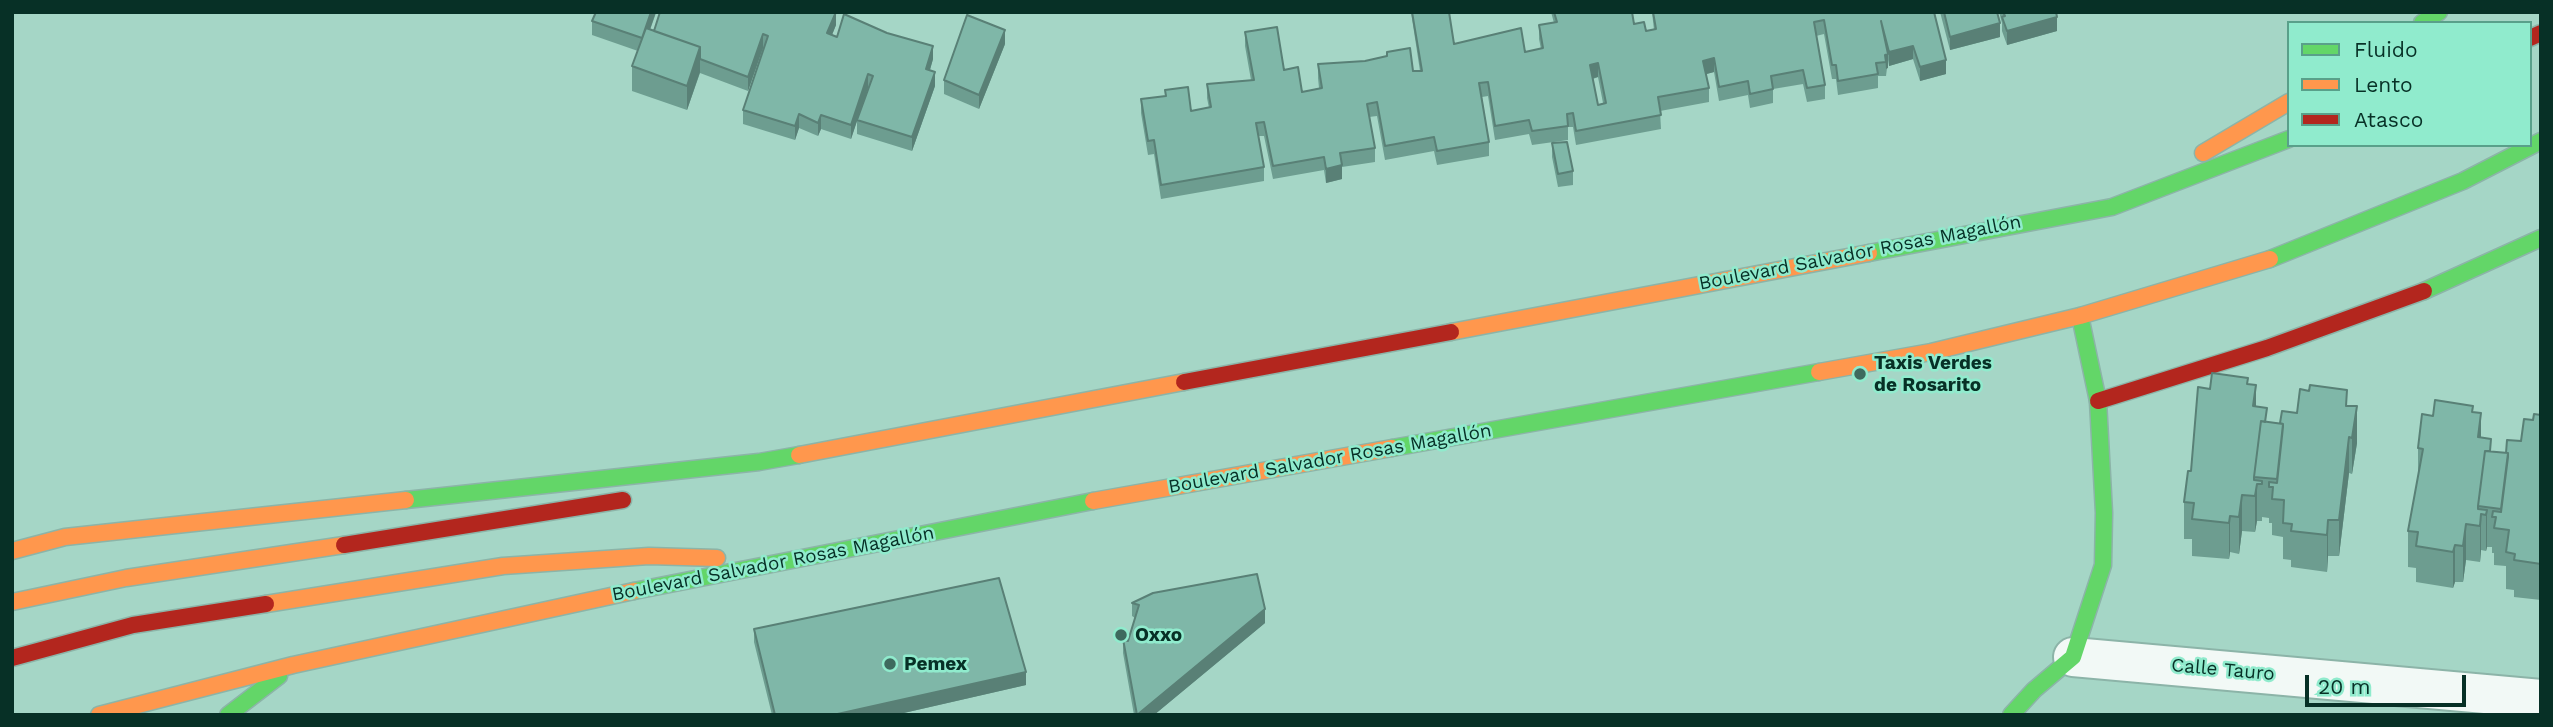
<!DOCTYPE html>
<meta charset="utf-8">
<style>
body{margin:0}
#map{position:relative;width:2553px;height:727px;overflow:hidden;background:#a5d6c6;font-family:"Work Sans",sans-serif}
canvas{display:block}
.frame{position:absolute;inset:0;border:14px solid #073026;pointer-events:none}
.legend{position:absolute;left:2287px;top:21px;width:245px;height:126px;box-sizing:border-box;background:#90ebcd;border:2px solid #59a08a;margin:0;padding:9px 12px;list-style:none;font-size:21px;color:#073026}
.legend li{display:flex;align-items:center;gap:14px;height:35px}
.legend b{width:35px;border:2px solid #59a08a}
.scale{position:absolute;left:2305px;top:675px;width:161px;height:32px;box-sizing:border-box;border:4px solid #073026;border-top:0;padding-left:9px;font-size:21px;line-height:24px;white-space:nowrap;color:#073026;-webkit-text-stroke:5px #90ebcd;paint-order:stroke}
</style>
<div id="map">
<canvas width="2553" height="727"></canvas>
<div class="frame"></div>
<ul class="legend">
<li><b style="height:9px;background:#63d668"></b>Fluido</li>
<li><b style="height:9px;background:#ff974d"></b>Lento</li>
<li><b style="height:9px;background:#b3261e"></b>Atasco</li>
</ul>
<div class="scale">20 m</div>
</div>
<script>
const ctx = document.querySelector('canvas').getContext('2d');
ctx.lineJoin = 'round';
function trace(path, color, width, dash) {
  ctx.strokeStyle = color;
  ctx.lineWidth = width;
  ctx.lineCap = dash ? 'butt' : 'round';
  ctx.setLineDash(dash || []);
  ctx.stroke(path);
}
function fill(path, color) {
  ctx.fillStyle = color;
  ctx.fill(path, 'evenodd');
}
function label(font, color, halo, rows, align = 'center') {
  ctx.font = font + ' "Work Sans",sans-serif';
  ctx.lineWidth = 5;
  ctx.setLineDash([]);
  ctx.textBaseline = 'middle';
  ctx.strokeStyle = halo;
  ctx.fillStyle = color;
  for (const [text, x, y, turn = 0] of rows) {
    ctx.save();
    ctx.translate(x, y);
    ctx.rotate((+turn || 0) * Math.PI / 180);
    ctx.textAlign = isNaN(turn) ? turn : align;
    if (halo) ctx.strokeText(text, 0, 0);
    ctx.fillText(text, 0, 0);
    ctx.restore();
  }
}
const street = new Path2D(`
 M2073 657 2541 699`);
const fast = new Path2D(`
 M2422 23 2439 12
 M1869 253 2112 207 2289 139
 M2270 259 2463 181 2541 141
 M2424 291 2541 238
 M1392 448 1819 372
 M406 500 759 462 799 455
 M634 591 1093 501
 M228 715 279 676
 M2011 715 2034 690 2073 657 2103 565 2104 513 2098 401 2080 316`);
const slow = new Path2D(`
 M2203 153 2289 102
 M1451 332 1869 253
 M1819 372 1931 352 2080 316 2270 259
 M799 455 1184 382
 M1093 501 1392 448
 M12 551 65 537 406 500
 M12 602 126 578 344 545
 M266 604 503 566 649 556 717 558
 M99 715 293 665 634 591`);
const jam = new Path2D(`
 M2530 38 2541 33
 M1184 382 1451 332
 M2098 401 2267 348 2424 291
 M344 545 623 500
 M12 658 133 625 266 604`);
const wall = new Path2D(`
 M596 12H836V25L832 35 933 59 930 70 935 86 912 151 857 134V120L868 88 851 139 821 129 818 136 799 128 795 140 743 124V110L763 48 748 91 700 73 687 110 632 91V66L638 51 592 35V21ZM656 13 660 14 654 31 650 30Z
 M1411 12H1449L1454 44 1525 52 1541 49 1539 39V25L1554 23 1551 12H1632L1634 24 1646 31 1654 30 1652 12H1934L1946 74 1920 81 1913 59 1889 66 1888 60 1886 76H1878V88L1838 95 1836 79H1832L1824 34 1816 36 1825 85V99L1807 102 1803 84 1773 89V103L1750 108 1748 95 1719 101 1714 72 1706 74 1709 88V102L1660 111 1661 129 1576 145 1573 127H1568V140L1532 145 1529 134 1495 140 1488 96 1482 97 1489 142V156L1437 165 1434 151 1385 160 1377 116 1369 117 1375 148V162L1342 167V179L1326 183 1324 170 1273 179 1264 136H1258L1264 167V181L1161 199 1154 154 1148 155 1141 113V99L1165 96V90L1191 111 1209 108 1207 98V84L1251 80 1245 46V32L1284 70 1302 92 1319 88 1318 78V64L1365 61 1387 56V52L1413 71H1420ZM1598 77 1603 103 1598 105 1593 79Z
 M1940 12H1997L2000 37 1950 50Z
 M1999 12H2056L2057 31 2007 45 2002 31V23Z
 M1005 44 979 109 944 94V80Z
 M1552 143 1573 171V185L1558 187 1552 157Z
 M2248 384 2256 407 2267 422 2280 423 2297 413 2347 406 2357 443 2352 474 2349 473 2339 556H2328L2327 572 2291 567V560L2283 559V537L2272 535V523H2269V518L2262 517V521H2257L2255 532 2242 531 2239 554 2230 552 2229 559 2192 556V539H2184V502L2210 389Z
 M2473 412 2481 437 2491 451 2506 453 2521 441 2533 420 2541 415V600L2514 597V590L2506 589V566L2494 565V553H2492V547H2487L2486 551 2481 550 2480 562 2466 560 2463 582H2455L2453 588 2416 582V568L2408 567V531L2418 477V448L2433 416Z
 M1132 603 1265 623 1154 715H1134L1123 653V639L1128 641 1135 618 1132 616Z
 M754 629 1026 685 895 715H772L754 642Z`);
const shadedWall = new Path2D(`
 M651 12H656L642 52V38Z
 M836 12V25L827 47V33Z
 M2057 17V31L2007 45V31Z
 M2000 23V37L1950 50V37Z
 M1005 30V44L979 109V95Z
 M763 34V48L748 91V77Z
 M933 46V59L926 83V69Z
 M1913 46V59L1889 66V52Z
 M700 47V72L687 110V86Z
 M1888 54V68L1886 69 1885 55Z
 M1714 58V72L1703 75V61Z
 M1946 60V74L1920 81V67Z
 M1598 63V77L1590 79V65Z
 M935 72V86L912 151V137Z
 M868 74V88L851 139V125Z
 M799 114V128L795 140V126Z
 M821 115V129L818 136V123Z
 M1342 165V179L1326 183V169Z
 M2256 385V421L2253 406Z
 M2357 406V443L2352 474V438Z
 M2481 413V449L2478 437Z
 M2349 437V473L2339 556V520Z
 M2257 484V521L2255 532V496Z
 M2242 495V531L2239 554V517Z
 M2487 510V547L2486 551V515Z
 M2481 514V550L2480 562V526Z
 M2230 516V552L2229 559V523Z
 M2328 520V556L2327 572V535Z
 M2466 524V560L2463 582V546Z
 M2455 545V582L2453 588V552Z
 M1265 609V623L1154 715H1138Z
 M1026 672V685L895 715H833Z`);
const building = new Path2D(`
 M596 12H651L642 38 592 21Z
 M660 12H836L827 33 837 37 844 14 887 33 933 46 926 69 935 72 912 137 857 120 873 76 868 74 851 125 821 115 818 123 799 114 795 126 743 110 768 36 763 34 748 77 700 59V47L654 31Z
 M1412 12H1449L1454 44 1521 28 1525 52 1543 48 1539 25 1557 22 1554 12H1632L1634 24 1644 22 1646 31 1656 29 1653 12H1934L1946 60 1920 67 1913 46 1889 52 1881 21 1888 54 1885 55 1886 62 1876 63 1878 74 1838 81 1836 65H1832L1824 20 1814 22 1825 85 1807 88 1803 70 1771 76 1773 89 1750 94 1748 81 1719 87 1714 58 1703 61 1709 88 1658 97 1661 115 1576 131 1573 113 1567 114 1568 126 1532 131 1529 120 1495 126 1488 82 1479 83 1489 142 1437 151 1434 137 1385 146 1377 102 1367 104 1375 148 1340 153 1342 165 1326 169 1324 157 1273 166 1264 122 1256 123 1264 167 1161 185 1154 140 1148 141 1141 99 1166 96 1165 90 1188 87 1191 111 1211 107 1207 84 1254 80 1245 32 1277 27 1284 70 1298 67 1302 92 1322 88 1318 64 1365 61 1387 56V52L1410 48 1413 71H1422ZM1598 63 1606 103 1598 105 1590 65Z
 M1944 12H1997L2000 23 1950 37Z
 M2003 12H2056L2057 17 2007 31 2002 17 2005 16Z
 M967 15 1005 30 979 95 944 80Z
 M646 28 700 47 687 86 632 66Z
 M1567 142 1573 171 1558 174 1552 143Z
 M2212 373 2248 378 2247 384 2256 385 2253 406 2267 408 2265 422 2261 421 2254 477V480L2262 481V484H2257L2255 496 2242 495 2239 517 2230 516 2229 523 2192 519 2194 503 2184 502 2188 471H2191L2198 387 2210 389Z
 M2310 385 2347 390 2346 406H2357L2352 438 2349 437 2339 520H2328L2327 535 2291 531 2292 524 2283 523 2284 500 2272 499 2273 487H2269V482L2277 483 2283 427V424L2280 423 2282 411 2297 413 2300 389 2309 391Z
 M2435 400 2473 406 2472 412 2481 413 2478 437 2491 439 2490 451H2485L2478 506V509L2487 510 2486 515 2481 514 2480 526 2466 524 2463 546 2455 545 2453 552 2416 546 2418 532 2408 531 2423 449 2418 448 2422 414 2433 416Z
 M2534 414 2541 415V564L2514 560 2515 554 2506 552 2509 530 2494 528 2496 517H2492L2493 511 2501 512 2508 457V453H2506L2507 440 2521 441 2524 419 2533 420Z
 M2261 421 2283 424 2277 479 2254 477Z
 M2485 451 2508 453 2501 509 2478 506Z
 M1257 574 1265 609 1137 715 1123 639 1128 641 1139 605 1132 603 1153 593Z
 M999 578 1026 672 833 715H775L754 629Z`);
const markers = [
 [1860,374,7,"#3e6a5e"],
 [1121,635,7,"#3e6a5e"],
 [890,664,7,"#3e6a5e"]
];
const streetNames = [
 ["Boulevard Salvador Rosas Magallón",1860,253,-11],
 ["Boulevard Salvador Rosas Magallón",1330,459,-10],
 ["Boulevard Salvador Rosas Magallón",773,564,-11],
 ["Calle Tauro",2223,670,5]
];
const poiNames = [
 ["Taxis Verdes",1874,363],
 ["de Rosarito",1874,385],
 ["Oxxo",1135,635],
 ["Pemex",904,664]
];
trace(street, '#8cb4a8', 42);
trace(fast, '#8cb4a8', 19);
trace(slow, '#8cb4a8', 19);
trace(jam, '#8cb4a8', 19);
trace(street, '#f2f9f6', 38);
trace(fast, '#63d668', 16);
trace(slow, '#ff974d', 16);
trace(jam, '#b3261e', 16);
fill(wall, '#6d9d90');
fill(shadedWall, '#598076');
fill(building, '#7fb7a8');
trace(building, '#598076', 2);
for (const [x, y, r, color] of markers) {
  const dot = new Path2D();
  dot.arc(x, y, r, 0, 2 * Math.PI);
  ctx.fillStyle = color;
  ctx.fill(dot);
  trace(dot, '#90ebcd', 2.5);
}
label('19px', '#073026', '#90ebcd', streetNames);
label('bold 19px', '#073026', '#90ebcd', poiNames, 'left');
</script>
